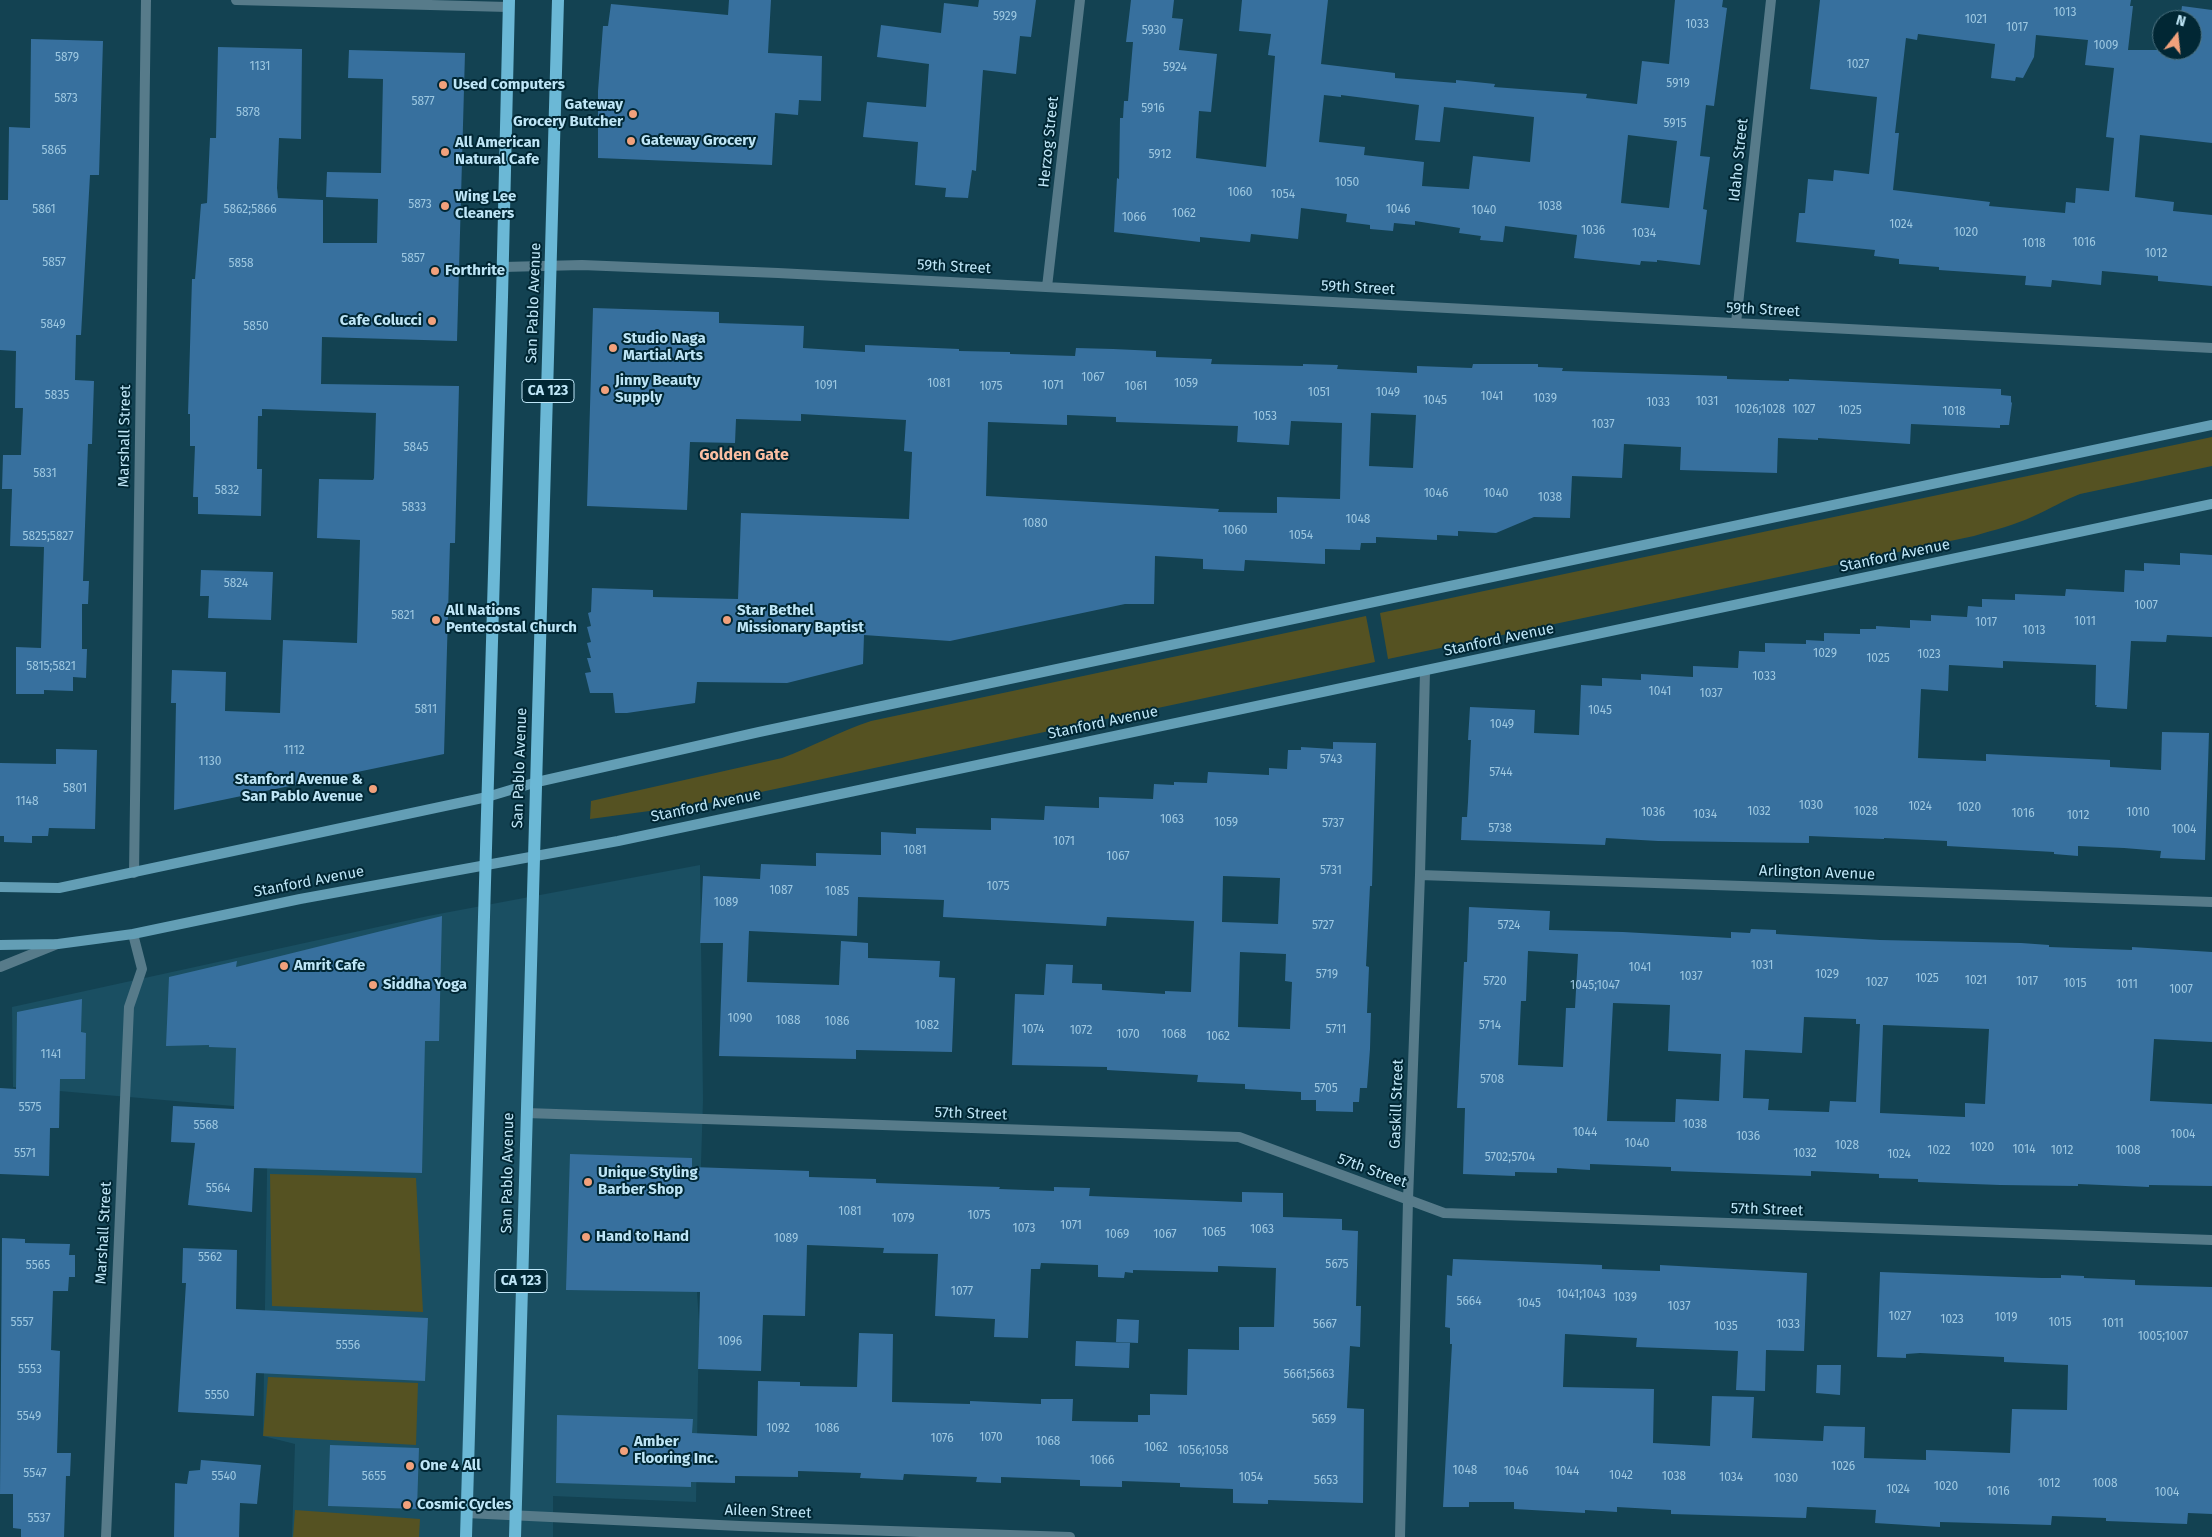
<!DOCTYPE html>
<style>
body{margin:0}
#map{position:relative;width:2212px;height:1537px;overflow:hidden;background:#134252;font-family:"Fira Sans",sans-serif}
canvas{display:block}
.north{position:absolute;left:2152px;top:10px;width:50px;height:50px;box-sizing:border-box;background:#012734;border:1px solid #4d7382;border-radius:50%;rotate:16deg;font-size:14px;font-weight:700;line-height:20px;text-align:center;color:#bfe6f7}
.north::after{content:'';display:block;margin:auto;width:18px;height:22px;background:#f1a17c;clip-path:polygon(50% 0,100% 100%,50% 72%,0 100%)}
</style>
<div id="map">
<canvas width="2212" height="1537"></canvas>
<div class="north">N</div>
</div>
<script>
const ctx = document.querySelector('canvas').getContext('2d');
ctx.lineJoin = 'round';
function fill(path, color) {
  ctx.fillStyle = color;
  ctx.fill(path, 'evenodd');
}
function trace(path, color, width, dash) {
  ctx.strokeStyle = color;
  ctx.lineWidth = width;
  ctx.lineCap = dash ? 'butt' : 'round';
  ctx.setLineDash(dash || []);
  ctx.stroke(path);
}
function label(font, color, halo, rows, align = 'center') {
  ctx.font = font + ' "Fira Sans",sans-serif';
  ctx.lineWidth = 4;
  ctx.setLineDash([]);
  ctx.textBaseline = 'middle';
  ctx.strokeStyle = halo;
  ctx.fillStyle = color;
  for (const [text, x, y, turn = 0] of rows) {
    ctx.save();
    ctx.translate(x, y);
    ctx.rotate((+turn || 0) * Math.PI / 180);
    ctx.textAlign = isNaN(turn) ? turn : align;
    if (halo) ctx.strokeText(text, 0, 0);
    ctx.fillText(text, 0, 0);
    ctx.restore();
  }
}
const built = new Path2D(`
 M700 865 703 1100 697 1292 699 1322 696 1502 553 1496V1537H292L295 1444 263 1436 268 1109 13 1087 12 1007 428 916Z`);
const green = new Path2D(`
 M2212 437V466L2080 494C2064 500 2050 509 2034 516 2015 525 1994 530 1974 536L1388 659 1380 613Z
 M1366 616 1375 662 709 803 590 819 591 801 782 758C812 747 840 731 871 721Z
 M270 1174 416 1178 423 1312 272 1306Z
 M268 1377 418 1383 416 1445 263 1436Z
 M295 1510 420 1519 419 1537H293Z`);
const building = new Path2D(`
 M729 0H771L768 53 822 56 821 101 799 100 798 115 775 113 772 165 598 158V91L603 26H608L611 4 728 15Z
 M979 0H1036L1031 37 1020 36 1016 74 983 70 976 171 972 170 968 198 945 197 946 188 915 185 918 142 863 137 867 102 926 107 929 64 877 57 881 25 941 33 944 3 978 7Z
 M1131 0H1174L1172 18 1183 19 1179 50 1217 54 1211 112 1199 111 1196 158 1266 167 1275 56 1268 55 1271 34 1239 31 1242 0H1328L1321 64 1395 73V78L1456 83V80L1495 84 1494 87 1587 94 1586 98 1637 104 1642 61 1669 64 1675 0H1723L1722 7 1727 8 1714 106 1706 105 1700 156 1710 157 1703 209 1707 210 1700 265 1657 260V262L1641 261 1640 265 1574 258 1577 235 1505 226 1503 242 1480 240 1481 236 1459 233 1460 228 1415 221V225L1394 223 1393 231 1370 229V225L1346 222 1347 214 1301 208 1298 239 1251 234 1250 242 1200 237V242L1114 232 1117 178 1119 179 1120 118H1123L1124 101H1128L1133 42H1126ZM1324 95 1341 97V95L1419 105 1415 140 1440 142 1444 107 1534 117 1530 162 1473 156 1469 189 1422 186 1424 162 1364 155 1365 147 1319 142ZM1628 135 1677 141 1669 208 1621 203Z
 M1820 0H2131L2130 6H2133L2128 50H2192V20H2180L2182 6 2212 10V143L2140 135 2135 197 2174 202 2173 211 2212 215V286L2158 281V276L2102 271 2101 285 2052 280 2051 287 2025 285 2026 276 1939 270V267L1899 264V259L1874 256 1875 250 1796 242 1799 213H1805L1808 179 1833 181 1834 170 1869 174 1877 97 1810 89ZM1918 34 1995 44 1991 78 2015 81 2016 77 2023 78 2034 57 2036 35 2088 40 2085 65 2114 68 2106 137 2114 138 2109 191 2076 188 2075 203 2066 202 2065 213 1989 206 1990 202 1893 190 1899 133H1895L1906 38 1917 40Z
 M31 39 103 41 99 175H90L81 335H76L75 380 94 381 92 444H88L83 581H89L88 604H82V649H87L86 678 73 677V691L44 690V694H16V647L41 648 44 547 10 546 12 489H2L3 455H21L23 408H15L16 351 0 350V200H8L9 127 30 128Z
 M218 47 302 49 301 139 279 138 277 188 278 198 323 200V243H377L378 199 326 197 327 172 381 173 383 79 348 78 349 50 465 53 457 341 322 337 321 384 459 386 455 543H450L444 754 174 810 176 703H171L172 670 226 672 225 711 280 713 283 640 357 643 360 540 317 538 319 479 373 480 374 478 376 413 262 409V416H258L257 469H262L261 516 198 514V497H193L195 446H190V414H188L192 279H195L201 204 207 203 210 138H216Z
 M593 308 719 312V323L804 326 803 348 865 352V345L959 349V351L1010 352V354L1075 356 1076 348 1113 349 1156 351V357L1212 359 1211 364 1303 366V364L1338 365 1337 369 1417 373V366L1472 368 1473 364H1538V367L1563 368 1562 371 1727 376V379L1789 381V379L2001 389V395L2011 396V402L2012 403 2009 425H2000V428L1911 424 1910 444 1818 438V440L1778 438 1777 473 1680 470 1681 447 1624 444 1622 478 1572 476 1570 518 1534 517 1496 533 1458 531V536L1437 535V540L1376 537V543H1361L1360 550 1325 549V564L1245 560 1244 571 1203 569V559L1155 556 1154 604H1125L950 641 864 635 863 664 787 683 697 682 695 703 627 713H615L613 693H590L585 673 591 672 587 658H591L587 643 591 642 587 627 591 626 588 613 591 612 592 588 653 590V597L738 599 741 513 909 519 912 452 904 451 906 420 801 414V421L736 419 735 443 690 442 687 510 587 506ZM1371 413 1416 415 1413 468 1369 466ZM1067 415 1116 417V422L1238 426 1237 442 1289 445 1291 421 1342 423 1340 499 1277 497V513L1218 512 1219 509 986 496 988 422 1067 425Z
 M2180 553 2212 555V637L2167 635 2166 642 2131 641 2127 709 2096 707 2097 705H2095L2096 665 2003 661V668L1949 665 1948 691 1921 689 1918 758 1986 761V754L2110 760V767L2161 770 2162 732 2209 733 2205 860 2160 858 2161 851 2124 848 2078 846V856L2054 854V852L1947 846V841L1884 838V839L1809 836V843L1658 841 1606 838 1605 845 1461 840 1462 817H1467L1468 802 1471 740H1468L1470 707 1535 710 1534 733 1579 735 1581 685 1602 686V678L1641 680V674L1693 677V666L1738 668 1739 651 1765 652V643L1806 644V640L1824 641V633L1860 634V629H1876V626L1910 628V620L1931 621V615L1967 617 1968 606 1982 607V599L2015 600V594L2065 596 2066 589 2124 592 2125 570 2144 571V563L2180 565Z
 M201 570 273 572 271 620 208 618 209 596H200Z
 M1333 742 1376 743 1372 886H1370L1366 966 1369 967 1367 1013H1371L1370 1049 1367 1088H1360L1359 1102H1353V1112L1316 1111V1100H1301V1092L1245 1089V1084L1197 1082 1198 1075 1107 1070V1067L1012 1065 1015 994 1044 995 1046 964 1073 965 1072 983 1102 984V990L1165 994V991L1191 992 1194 921 1107 917 1106 926 943 917 944 900 858 897 857 936 749 931 747 982 839 985 841 941 868 943V958L940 961 939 977 955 978 952 1052 856 1050V1059L719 1056 723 943H700L703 876 760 879 761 864 816 866V853L881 855V832L916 834V828L991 830V818L1044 820 1045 806 1099 808V797L1153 799 1154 784 1174 785V782L1207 783 1208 772 1269 775V768L1287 769 1288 750H1301V747L1333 749ZM1223 876 1280 878 1278 924 1222 922ZM1240 952 1286 954 1285 981 1292 982 1290 1029 1238 1027Z
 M56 749 97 750 95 829 49 828 48 836H32V843L4 842V836H0V763L56 764Z
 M1469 907 1550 911 1549 930 1623 932 1731 938V932L1750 933 1751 929 1776 930V934L1880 940 2021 943 2049 945V947L2132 950V947L2212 952V1042L2154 1039 2150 1101 2212 1104V1186L2149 1185V1187L2078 1184V1186L2000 1185 1918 1182V1179L1879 1178V1174L1811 1171V1176L1671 1171V1167L1590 1164V1170L1557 1168V1173L1515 1172V1176L1463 1174 1465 1108H1457L1464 962H1467ZM1528 951 1578 954 1575 1008H1566L1563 1067 1518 1065 1521 1001H1526ZM1613 1003 1670 1005 1668 1051 1721 1054 1719 1101 1676 1099 1675 1122 1607 1121ZM1804 1017 1856 1019V1024H1860L1856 1102 1830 1101 1829 1112 1768 1110 1769 1099 1743 1098 1745 1050 1802 1053ZM1883 1025 1989 1029 1985 1104 1965 1103V1117L1880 1113Z
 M442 916 439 1041H425L422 1173 254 1168 252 1212 188 1205 195 1143 171 1142 173 1106 234 1109 236 1048 209 1047V1045L166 1046 169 977 237 961 236 967Z
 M82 999 81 1032 86 1033 85 1079H60L59 1128H50L49 1176 0 1174V1088L16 1089 17 1012Z
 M570 1154 692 1158V1167L809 1171V1177L876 1179V1183L1000 1187 999 1189 1054 1191V1187L1090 1188 1089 1196 1242 1202V1192L1283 1193V1217L1342 1219V1230L1358 1231 1356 1306H1361L1360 1347 1350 1346 1347 1408 1364 1409 1363 1503 1268 1500V1504L1233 1503V1489L1180 1487V1483L1122 1481V1487L1080 1486V1480L1001 1477V1483L976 1482 977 1477 904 1474 903 1480 860 1478 861 1473 798 1471V1477L735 1476V1483L691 1482V1487L556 1483 557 1415 693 1419 692 1433 757 1436 758 1381 800 1382V1386L857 1387 859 1333 893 1334 892 1402 970 1404V1401L1041 1404V1399H1073L1072 1421 1138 1422V1415H1150V1394L1187 1395 1188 1349 1239 1350V1327H1274L1276 1268 1218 1266V1272L1133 1270V1273L1125 1272 1124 1278 1098 1277V1265L1041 1263 1040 1269H1031L1028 1338 994 1337 995 1319 935 1316 938 1254 883 1253 884 1248 807 1245 805 1316 763 1315 761 1371 698 1369 700 1292 566 1290Z
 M2 1238 25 1239V1243L70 1244 69 1255H75V1277H69L68 1291H53L51 1350 60 1351 57 1453H71L70 1476H66L64 1537H21V1529L13 1528V1494H0Z
 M183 1248 237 1250 236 1309 428 1318 425 1381 256 1373 254 1416 178 1412 186 1283H182Z
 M1453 1259 1602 1265V1269L1660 1271V1265L1807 1273 1804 1351 1766 1350 1765 1391 1736 1390 1738 1351 1636 1347 1637 1338 1565 1334 1563 1387 1654 1389 1653 1443 1710 1446 1712 1396 1754 1397 1752 1438 1823 1441 1824 1426 1865 1427 1864 1458 1926 1460V1450L2010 1453 2012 1409 2067 1410 2068 1365 2004 1362V1357L1920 1353 1906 1354V1358L1877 1357 1880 1272 2042 1278H2061V1275L2084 1276V1278L2135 1280V1285L2212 1287V1514L2188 1513 2187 1524 2106 1521V1518L2052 1516 2051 1525 1940 1522V1527L1875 1523 1876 1510 1807 1507 1806 1518 1671 1514V1510L1617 1507V1512L1585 1510V1513L1514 1509V1502H1469V1507H1443L1452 1344H1450V1328L1445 1327 1447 1275 1452 1276Z
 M1117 1319 1139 1320 1138 1343 1116 1342Z
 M1076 1341 1130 1343 1129 1368 1075 1366Z
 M1817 1365H1841L1840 1395 1816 1393Z
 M330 1445 419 1448 417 1509 328 1506Z
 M201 1460 261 1465 257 1504 240 1503 239 1537H174L175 1483 187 1484 189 1471 200 1470Z`);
const street = new Path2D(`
 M236 0 508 7
 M503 267 582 265 778 273 2212 348
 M1047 287 1080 0
 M1736 323 1771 0
 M134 873 146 0
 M1420 875 2212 902
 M0 967 57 944
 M526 1113 1239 1137 1444 1213 2212 1240
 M466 1513 740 1526 1070 1537
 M106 1537 129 1007 142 969 133 934
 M1400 1537 1408 1200 1420 875 1425 671`);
const secondary = new Path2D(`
 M0 887 59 888 487 797 537 782 759 732 2212 425
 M0 945 58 944 133 934 300 899 618 841 2212 504`);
const primary = new Path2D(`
 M466 1537 502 297 509 0
 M515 1537 558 0`);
const markers = [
 [443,85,5,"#f1a17c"],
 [633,114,5,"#f1a17c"],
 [631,141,5,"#f1a17c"],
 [445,152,5,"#f1a17c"],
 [445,206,5,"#f1a17c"],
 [435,271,5,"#f1a17c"],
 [432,321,5,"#f1a17c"],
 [613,348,5,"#f1a17c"],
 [605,390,5,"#f1a17c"],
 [436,620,5,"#f1a17c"],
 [727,620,5,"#f1a17c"],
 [373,789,5,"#f1a17c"],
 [284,966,5,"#f1a17c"],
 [373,985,5,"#f1a17c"],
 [588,1182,5,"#f1a17c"],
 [586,1237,5,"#f1a17c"],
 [624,1451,5,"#f1a17c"],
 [410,1466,5,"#f1a17c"],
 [407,1505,5,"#f1a17c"]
];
const numberNames = [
 ["1013",2065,13],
 ["5929",1005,17],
 ["1021",1976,20],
 ["1033",1697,25],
 ["1017",2017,28],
 ["5930",1154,31],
 ["1009",2106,46],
 ["5879",67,58],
 ["1027",1858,65],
 ["1131",260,67],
 ["5924",1175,68],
 ["5919",1678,84],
 ["5873",66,99],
 ["5877",423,102],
 ["5916",1153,109],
 ["5878",248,113],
 ["5915",1675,124],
 ["5865",54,151],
 ["5912",1160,155],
 ["1050",1347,183],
 ["1060",1240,193],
 ["1054",1283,195],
 ["5873",420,205],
 ["1038",1550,207],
 ["5861",44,210],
 ["5862;5866",250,210],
 ["1046",1398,210],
 ["1040",1484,211],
 ["1062",1184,214],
 ["1066",1134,218],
 ["1024",1901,225],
 ["1036",1593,231],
 ["1020",1966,233],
 ["1034",1644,234],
 ["1016",2084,243],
 ["1018",2034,244],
 ["1012",2156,254],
 ["5857",413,259],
 ["5857",54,263],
 ["5858",241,264],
 ["5849",53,325],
 ["5850",256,327],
 ["1067",1093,378],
 ["1081",939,384],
 ["1059",1186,384],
 ["1091",826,386],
 ["1071",1053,386],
 ["1075",991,387],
 ["1061",1136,387],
 ["1051",1319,393],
 ["1049",1388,393],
 ["5835",57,396],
 ["1041",1492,397],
 ["1039",1545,399],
 ["1045",1435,401],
 ["1031",1707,402],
 ["1033",1658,403],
 ["1026;1028",1760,410],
 ["1027",1804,410],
 ["1025",1850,411],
 ["1018",1954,412],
 ["1053",1265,417],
 ["1037",1603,425],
 ["5845",416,448],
 ["5831",45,474],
 ["5832",227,491],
 ["1046",1436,494],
 ["1040",1496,494],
 ["1038",1550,498],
 ["5833",414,508],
 ["1048",1358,520],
 ["1080",1035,524],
 ["1060",1235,531],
 ["1054",1301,536],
 ["5825;5827",48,537],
 ["5824",236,584],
 ["1007",2146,606],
 ["5821",403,616],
 ["1011",2085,622],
 ["1017",1986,623],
 ["1013",2034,631],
 ["1029",1825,654],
 ["1023",1929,655],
 ["1025",1878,659],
 ["5815;5821",51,667],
 ["1033",1764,677],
 ["1041",1660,692],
 ["1037",1711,694],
 ["5811",426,710],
 ["1045",1600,711],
 ["1049",1502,725],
 ["1112",294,751],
 ["5743",1331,760],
 ["1130",210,762],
 ["5744",1501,773],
 ["5801",75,789],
 ["1148",27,802],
 ["1030",1811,806],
 ["1024",1920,807],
 ["1020",1969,808],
 ["1032",1759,812],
 ["1028",1866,812],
 ["1036",1653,813],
 ["1010",2138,813],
 ["1016",2023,814],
 ["1034",1705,815],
 ["1012",2078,816],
 ["1063",1172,820],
 ["1059",1226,823],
 ["5737",1333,824],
 ["5738",1500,829],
 ["1004",2184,830],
 ["1071",1064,842],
 ["1081",915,851],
 ["1067",1118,857],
 ["5731",1331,871],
 ["1075",998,887],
 ["1087",781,891],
 ["1085",837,892],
 ["1089",726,903],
 ["5727",1323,926],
 ["5724",1509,926],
 ["1031",1762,966],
 ["1041",1640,968],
 ["5719",1327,975],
 ["1029",1827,975],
 ["1037",1691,977],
 ["1025",1927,979],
 ["1021",1976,981],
 ["5720",1495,982],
 ["1017",2027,982],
 ["1027",1877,983],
 ["1015",2075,984],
 ["1011",2127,985],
 ["1045;1047",1595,986],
 ["1007",2181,990],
 ["1090",740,1019],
 ["1088",788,1021],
 ["1086",837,1022],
 ["1082",927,1026],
 ["5714",1490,1026],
 ["1074",1033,1030],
 ["5711",1336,1030],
 ["1072",1081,1031],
 ["1070",1128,1035],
 ["1068",1174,1035],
 ["1062",1218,1037],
 ["1141",51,1055],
 ["5708",1492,1080],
 ["5705",1326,1089],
 ["5575",30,1108],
 ["1038",1695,1125],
 ["5568",206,1126],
 ["1044",1585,1133],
 ["1004",2183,1135],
 ["1036",1748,1137],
 ["1040",1637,1144],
 ["1028",1847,1146],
 ["1020",1982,1148],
 ["1014",2024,1150],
 ["1022",1939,1151],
 ["1012",2062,1151],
 ["1008",2128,1151],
 ["5571",25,1154],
 ["1032",1805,1154],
 ["1024",1899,1155],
 ["5702;5704",1510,1158],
 ["5564",218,1189],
 ["1081",850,1212],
 ["1075",979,1216],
 ["1079",903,1219],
 ["1071",1071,1226],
 ["1073",1024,1229],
 ["1063",1262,1230],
 ["1065",1214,1233],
 ["1069",1117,1235],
 ["1067",1165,1235],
 ["1089",786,1239],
 ["5562",210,1258],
 ["5675",1337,1265],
 ["5565",38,1266],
 ["1077",962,1292],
 ["1041;1043",1581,1295],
 ["1039",1625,1298],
 ["5664",1469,1302],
 ["1045",1529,1304],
 ["1037",1679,1307],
 ["1027",1900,1317],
 ["1019",2006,1318],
 ["1023",1952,1320],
 ["5557",22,1323],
 ["1015",2060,1323],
 ["1011",2113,1324],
 ["5667",1325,1325],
 ["1033",1788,1325],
 ["1035",1726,1327],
 ["1005;1007",2163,1337],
 ["1096",730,1342],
 ["5556",348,1346],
 ["5553",30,1370],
 ["5661;5663",1309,1375],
 ["5550",217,1396],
 ["5549",29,1417],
 ["5659",1324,1420],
 ["1092",778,1429],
 ["1086",827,1429],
 ["1070",991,1438],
 ["1076",942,1439],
 ["1068",1048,1442],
 ["1062",1156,1448],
 ["1056;1058",1203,1451],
 ["1066",1102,1461],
 ["1026",1843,1467],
 ["1048",1465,1471],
 ["1046",1516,1472],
 ["1044",1567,1472],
 ["5547",35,1474],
 ["1042",1621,1476],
 ["5540",224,1477],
 ["5655",374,1477],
 ["1038",1674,1477],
 ["1054",1251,1478],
 ["1034",1731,1478],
 ["1030",1786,1479],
 ["5653",1326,1481],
 ["1012",2049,1484],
 ["1008",2105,1484],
 ["1020",1946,1487],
 ["1024",1898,1490],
 ["1016",1998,1492],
 ["1004",2167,1493],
 ["5537",39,1519]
];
const shields = [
 [548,391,52],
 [521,1281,52]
];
const shieldNames = [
 ["CA 123",548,391],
 ["CA 123",521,1281]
];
const poiNames = [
 ["Used Computers",453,85],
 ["Gateway",623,105,"right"],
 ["Grocery Butcher",623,122,"right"],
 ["Gateway Grocery",641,141],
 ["All American",455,143],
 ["Natural Cafe",455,160],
 ["Wing Lee",455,197],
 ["Cleaners",455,214],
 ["Forthrite",445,271],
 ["Cafe Colucci",422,321,"right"],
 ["Studio Naga",623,339],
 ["Martial Arts",623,356],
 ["Jinny Beauty",615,381],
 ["Supply",615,398],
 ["All Nations",446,611],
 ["Pentecostal Church",446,628],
 ["Star Bethel",737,611],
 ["Missionary Baptist",737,628],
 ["Stanford Avenue &",363,780,"right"],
 ["San Pablo Avenue",363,797,"right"],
 ["Amrit Cafe",294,966],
 ["Siddha Yoga",383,985],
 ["Unique Styling",598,1173],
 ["Barber Shop",598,1190],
 ["Hand to Hand",596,1237],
 ["Amber",634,1442],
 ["Flooring Inc.",634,1459],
 ["One 4 All",420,1466],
 ["Cosmic Cycles",417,1505]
];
const streetNames = [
 ["Herzog Street",1049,142,-84],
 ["Idaho Street",1739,160,-84],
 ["59th Street",954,267,3],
 ["59th Street",1358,288,3],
 ["San Pablo Avenue",534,303,-88],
 ["59th Street",1763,310,3],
 ["Marshall Street",125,436,-89],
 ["Stanford Avenue",1895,556,-12],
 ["Stanford Avenue",1499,640,-12],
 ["Stanford Avenue",1103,723,-12],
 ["San Pablo Avenue",520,768,-88],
 ["Stanford Avenue",706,806,-12],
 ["Arlington Avenue",1817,873,2],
 ["Stanford Avenue",309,882,-11],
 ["Gaskill Street",1397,1104,-88],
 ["57th Street",971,1114,2],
 ["57th Street",1372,1171,20],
 ["San Pablo Avenue",508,1173,-89],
 ["57th Street",1767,1210,2],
 ["Marshall Street",104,1233,-87],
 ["Aileen Street",768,1512,2]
];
const neighbourhoodNames = [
 ["Golden Gate",744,456]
];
fill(built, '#1a4f62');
fill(green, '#555222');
fill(building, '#37709e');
trace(street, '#577b8a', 10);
trace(secondary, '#639eb5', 10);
trace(primary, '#6bb8d6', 12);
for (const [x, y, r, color] of markers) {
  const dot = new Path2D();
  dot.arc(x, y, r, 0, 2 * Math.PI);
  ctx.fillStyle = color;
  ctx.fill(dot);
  trace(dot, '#012734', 2);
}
label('12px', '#9dc8e1', null, numberNames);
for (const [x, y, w] of shields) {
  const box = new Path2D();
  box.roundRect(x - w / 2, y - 11.5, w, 23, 4);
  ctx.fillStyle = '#012734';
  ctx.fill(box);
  trace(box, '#bfe6f7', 1);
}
label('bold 14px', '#bfe6f7', null, shieldNames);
label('bold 15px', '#bfe6f7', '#012734', poiNames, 'left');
label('15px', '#bfe6f7', '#012734', streetNames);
label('bold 16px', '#fbbea2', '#012734', neighbourhoodNames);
</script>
